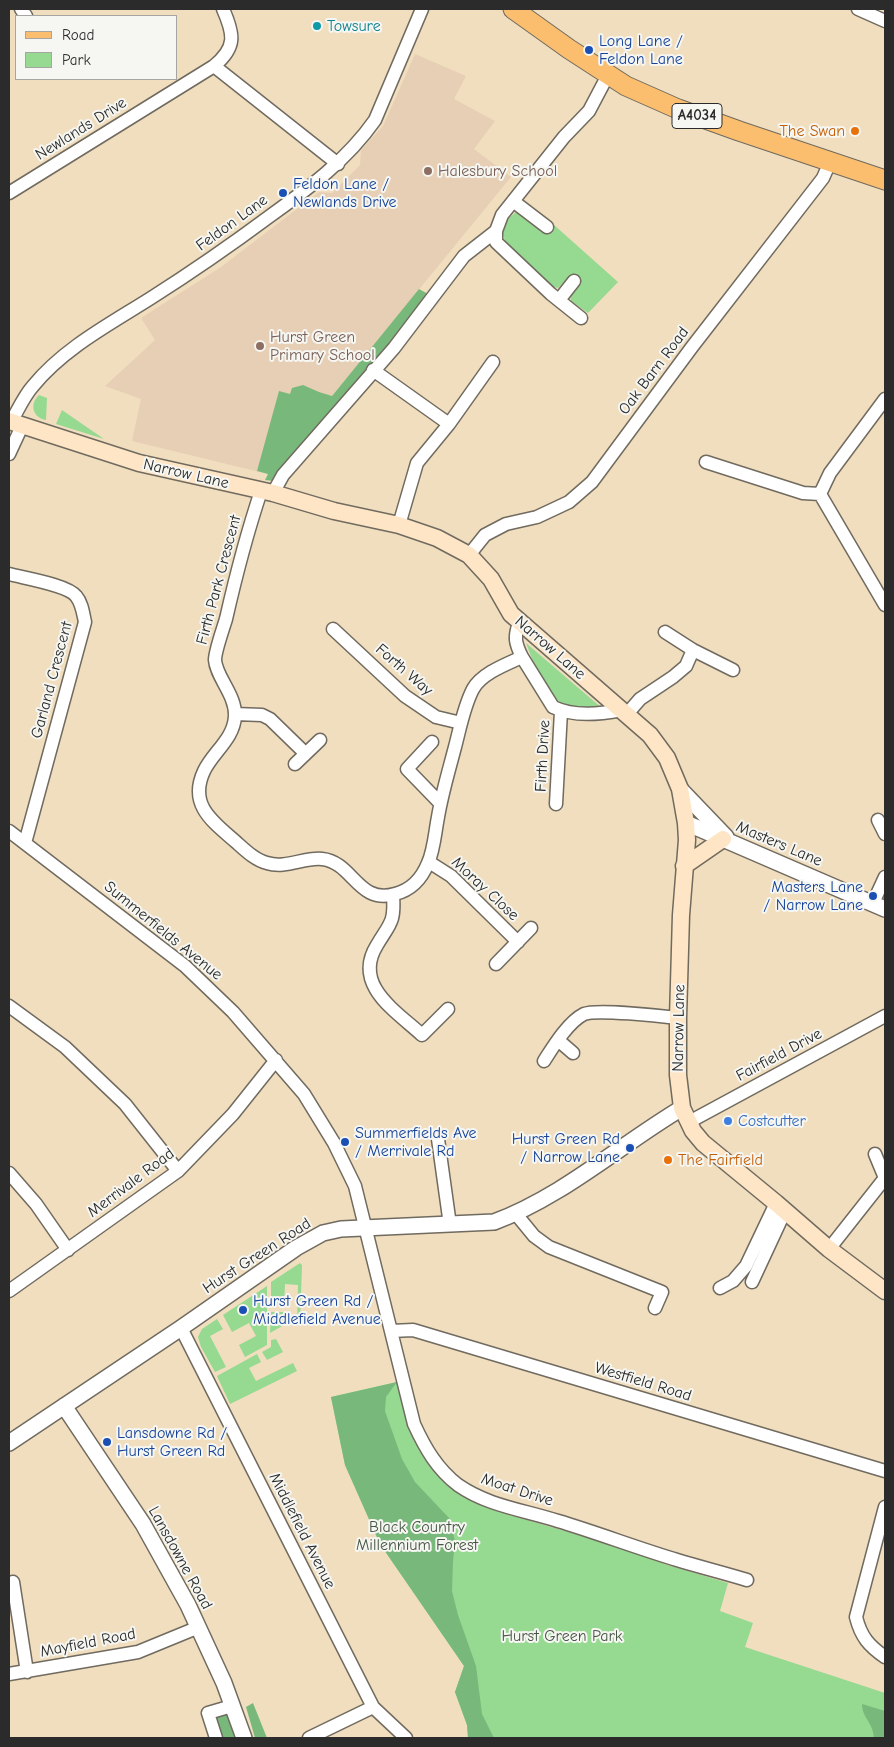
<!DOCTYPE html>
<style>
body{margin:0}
#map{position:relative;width:894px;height:1747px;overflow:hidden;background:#f0debf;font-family:"Comic Neue",sans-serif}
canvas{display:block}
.frame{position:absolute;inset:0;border:10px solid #2b2b2b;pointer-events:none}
.legend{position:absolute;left:15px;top:15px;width:162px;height:65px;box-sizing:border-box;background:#f6f6f2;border:1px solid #a5a5a2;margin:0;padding:6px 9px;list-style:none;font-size:15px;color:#2b2b2b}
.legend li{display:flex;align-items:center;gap:10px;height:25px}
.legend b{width:25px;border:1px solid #a5a5a2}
</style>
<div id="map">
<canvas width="894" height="1747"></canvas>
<div class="frame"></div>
<ul class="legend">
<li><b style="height:6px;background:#fabe6e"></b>Road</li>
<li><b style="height:14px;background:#96d991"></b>Park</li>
</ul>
</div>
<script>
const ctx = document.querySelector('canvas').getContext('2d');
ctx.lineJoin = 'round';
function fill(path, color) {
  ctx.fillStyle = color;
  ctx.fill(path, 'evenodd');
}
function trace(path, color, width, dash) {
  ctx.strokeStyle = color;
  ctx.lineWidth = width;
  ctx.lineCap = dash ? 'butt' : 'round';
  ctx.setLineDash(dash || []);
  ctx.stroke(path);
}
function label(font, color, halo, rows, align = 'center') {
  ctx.font = font + ' "Comic Neue",sans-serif';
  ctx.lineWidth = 4;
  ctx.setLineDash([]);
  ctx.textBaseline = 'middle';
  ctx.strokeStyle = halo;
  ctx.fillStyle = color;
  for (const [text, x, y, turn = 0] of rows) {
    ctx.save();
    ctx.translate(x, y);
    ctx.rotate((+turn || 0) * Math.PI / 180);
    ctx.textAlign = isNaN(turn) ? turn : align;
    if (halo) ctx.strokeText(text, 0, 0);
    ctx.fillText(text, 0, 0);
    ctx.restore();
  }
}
const built = new Path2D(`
 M415 54 466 76 454 99 495 121 474 149 511 177 268 474 132 441 141 399 105 386 155 340 141 318 221 267 319 192 332 193 360 165 361 150 383 126Z`);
const green = new Path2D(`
 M516 212 548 233 554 225 618 282 588 313 571 301 570 295 579 282 571 275 558 288 550 286 505 241 502 231 509 218Z
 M39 395 47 398 46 420C33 418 29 404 39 395Z
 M62 410 104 439 56 424Z
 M526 643 603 709C588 707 570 709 557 700 543 692 532 658 526 643Z
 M300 1263 302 1265 300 1324 297 1326 298 1285 285 1284 284 1305H271V1282Z
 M267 1286V1345L245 1357 239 1345 256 1336 249 1323 232 1332 223 1315Z
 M271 1312H284V1325L270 1333Z
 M217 1319 223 1329 210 1336 226 1367 215 1372 201 1347 198 1337 202 1329Z
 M276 1339 283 1352 267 1360 262 1352 271 1347V1340Z
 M257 1354 261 1362 249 1368 256 1381 293 1363 297 1371 230 1404 217 1376Z
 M397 1382 409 1424 473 1498 510 1515 657 1558 664 1564 728 1583 720 1611 753 1623 745 1647 885 1693V1738H468L467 1725 455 1692 464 1666 380 1544 345 1465 331 1397Z`);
const forest = new Path2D(`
 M419 289 428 294 394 341 273 481 265 480 268 474 257 471 279 391 290 394 292 388 303 385 319 392 332 396Z
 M397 1382 386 1397 385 1411 402 1459 415 1482 449 1518 455 1541 453 1562 452 1591 458 1615 476 1666 482 1714 494 1738H468L467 1725 455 1692 464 1666 380 1544 345 1465 331 1397Z
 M253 1703 267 1738H255L246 1707Z
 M862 1704 885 1711V1738H874C873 1722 862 1718 862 1704Z
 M229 1713 238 1738H222L215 1719 220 1715Z`);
const minor = new Path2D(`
 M21 9 26 16
 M858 9 885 21
 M214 66C237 47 234 34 223 9
 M9 193 214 66 338 164
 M513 201 547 227
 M559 300 574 281
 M581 318 551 294 496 242V231L502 215 564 137 589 111 608 75
 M373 370 449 424
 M11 422C18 410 24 396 33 386 64 348 110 324 151 298 192 272 231 245 270 216 309 188 347 160 375 120L422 9
 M9 454 22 426
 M706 462 803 493 820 494 885 605
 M261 491C247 533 236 575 226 619 223 629 215 651 215 660 216 677 236 695 235 716 234 739 213 752 204 771 188 805 213 822 236 842 245 850 255 860 267 863 286 869 304 857 322 859 353 862 358 905 395 894 411 890 422 878 428 863 434 850 435 832 438 817 442 793 449 770 455 747 460 728 464 706 473 689 482 673 507 664 522 657 515 643 514 637 519 623
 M273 493 283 475 394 348 464 256 496 231
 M820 494 830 473 885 399
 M399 525 417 463 449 424 493 362
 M469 555 485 535 506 524 537 517 569 502 592 482 692 347 823 178 830 162
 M9 574C24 578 68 585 76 596 82 603 83 613 85 622L25 843
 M333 629 405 696 436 717 461 723
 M665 632 693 650 733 670
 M522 657 553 707C574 717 600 714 622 710
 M235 714 262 715 270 719 305 753
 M627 714 640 699 673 677 686 666 693 650
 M432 742 407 769 440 803
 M295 764 320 740
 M556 804 561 711
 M878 820 885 834
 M9 831 185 966 233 1012 304 1094 334 1143 355 1186 414 1424C425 1448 437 1469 458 1485 488 1506 524 1510 558 1521 598 1533 637 1548 677 1560 700 1567 724 1573 747 1580
 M429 862 451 876 518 942
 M393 895C395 923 390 923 377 945 352 985 396 1011 422 1035L448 1009
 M873 903 885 877
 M496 964 531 928
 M9 1006 65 1047 125 1104 178 1171
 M558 1040 573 1053
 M544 1061C553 1047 568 1022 584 1014 596 1009 661 1016 678 1018
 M689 1122 885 1016
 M438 1139 450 1225
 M875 1154 885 1178
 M9 1173 36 1204 68 1250
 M516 1214 534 1236 549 1247 662 1292 655 1308
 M829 1249 885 1178
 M752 1282 785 1211
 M720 1288 733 1281 746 1266 776 1203
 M9 1291 178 1171 233 1114 276 1060
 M181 1328 373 1707 406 1738
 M391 1331 413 1330 885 1471
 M885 1507 856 1617C861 1637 869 1646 885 1657
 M13 1582 27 1672
 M9 1674 138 1652 199 1627
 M216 1738 208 1713 232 1706
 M309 1738 373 1707`);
const tertiary = new Path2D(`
 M680 789 726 837
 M686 823 885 909
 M64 1406 143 1524 188 1605 224 1683 244 1738
 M9 1443 181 1328 296 1248 323 1233 341 1229 494 1222C562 1197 620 1145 682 1108`);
const secondary = new Path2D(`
 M9 421 139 463 273 493 334 511 399 525 437 538 469 555 491 579 511 614 650 735 667 758 680 789 686 823 687 840 681 915 678 1018V1075L682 1108 693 1131 703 1143 776 1203 829 1249 885 1291
 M684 866 723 839`);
const primary = new Path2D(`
 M513 9 569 49 626 86 678 109 739 131 885 180`);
const markers = [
 [317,26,5,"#0f9aa8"],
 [589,50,5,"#1a4fb4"],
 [855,131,5,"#e8710a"],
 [428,171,5,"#8d6e63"],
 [283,193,5,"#1a4fb4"],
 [260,346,5,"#8d6e63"],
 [873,896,5,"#1a4fb4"],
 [728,1121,5,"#3f7fe0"],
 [345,1142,5,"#1a4fb4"],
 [630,1148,5,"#1a4fb4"],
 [668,1160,5,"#e8710a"],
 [243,1310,5,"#1a4fb4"],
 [107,1442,5,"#1a4fb4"]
];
const shields = [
 [697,116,50]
];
const shieldNames = [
 ["A4034",697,116]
];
const cultureNames = [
 ["Towsure",327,26]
];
const transitNames = [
 ["Long Lane /",599,41],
 ["Feldon Lane",599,59],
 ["Feldon Lane /",293,184],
 ["Newlands Drive",293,202],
 ["Masters Lane",863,887,"right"],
 ["/ Narrow Lane",863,905,"right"],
 ["Summerfields Ave",355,1133],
 ["/ Merrivale Rd",355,1151],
 ["Hurst Green Rd",620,1139,"right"],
 ["/ Narrow Lane",620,1157,"right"],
 ["Hurst Green Rd /",253,1301],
 ["Middlefield Avenue",253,1319],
 ["Lansdowne Rd /",117,1433],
 ["Hurst Green Rd",117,1451]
];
const streetNames = [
 ["Newlands Drive",81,129,-32],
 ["Feldon Lane",232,223,-36],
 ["Oak Barn Road",654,371,-53],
 ["Narrow Lane",186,474,13],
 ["Firth Park Crescent",219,580,-75],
 ["Narrow Lane",550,648,41],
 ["Forth Way",404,670,41],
 ["Garland Crescent",52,680,-75],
 ["Firth Drive",543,756,-87],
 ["Masters Lane",779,844,23],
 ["Moray Close",485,889,43],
 ["Summerfields Avenue",163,931,39],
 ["Narrow Lane",679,1028,-89],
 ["Fairfield Drive",779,1055,-28],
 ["Merrivale Road",131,1183,-37],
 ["Hurst Green Road",257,1256,-33],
 ["Westfield Road",643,1382,17],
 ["Moat Drive",517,1490,18],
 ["Middlefield Avenue",302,1531,63],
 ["Lansdowne Road",180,1558,61],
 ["Mayfield Road",88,1643,-11]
];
const foodNames = [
 ["The Swan",845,131],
 ["The Fairfield",678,1160,"left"]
];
const educationNames = [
 ["Halesbury School",438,171],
 ["Hurst Green",270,337],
 ["Primary School",270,355]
];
const shopNames = [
 ["Costcutter",738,1121]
];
const parkNames = [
 ["Black Country",417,1527],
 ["Millennium Forest",417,1545],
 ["Hurst Green Park",562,1636]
];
fill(built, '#e7cfb5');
fill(green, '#96d991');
fill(forest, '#78b97b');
trace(minor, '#706a5f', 15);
trace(tertiary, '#706a5f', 18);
trace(secondary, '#706a5f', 19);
trace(primary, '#706a5f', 21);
trace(minor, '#fff', 12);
trace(tertiary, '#fff', 15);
trace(secondary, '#fde5c5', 16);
trace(primary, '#fabe6e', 19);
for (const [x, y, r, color] of markers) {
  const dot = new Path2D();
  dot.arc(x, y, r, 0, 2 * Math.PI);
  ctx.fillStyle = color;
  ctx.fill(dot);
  trace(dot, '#f6f6f2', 2);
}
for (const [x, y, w] of shields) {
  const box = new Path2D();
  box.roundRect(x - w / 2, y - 12.5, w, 25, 4);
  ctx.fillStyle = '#f6f6f2';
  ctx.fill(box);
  trace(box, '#2b2b2b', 1);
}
label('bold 15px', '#2b2b2b', null, shieldNames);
label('16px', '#0d838f', '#f6f6f2', cultureNames, 'left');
label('16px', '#164399', '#f6f6f2', transitNames, 'left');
label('16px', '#2b2b2b', '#f6f6f2', streetNames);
label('16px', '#c56008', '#f6f6f2', foodNames, 'right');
label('16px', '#785e54', '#f6f6f2', educationNames, 'left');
label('16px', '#366cbe', '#f6f6f2', shopNames, 'left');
label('16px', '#465644', '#f6f6f2', parkNames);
</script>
